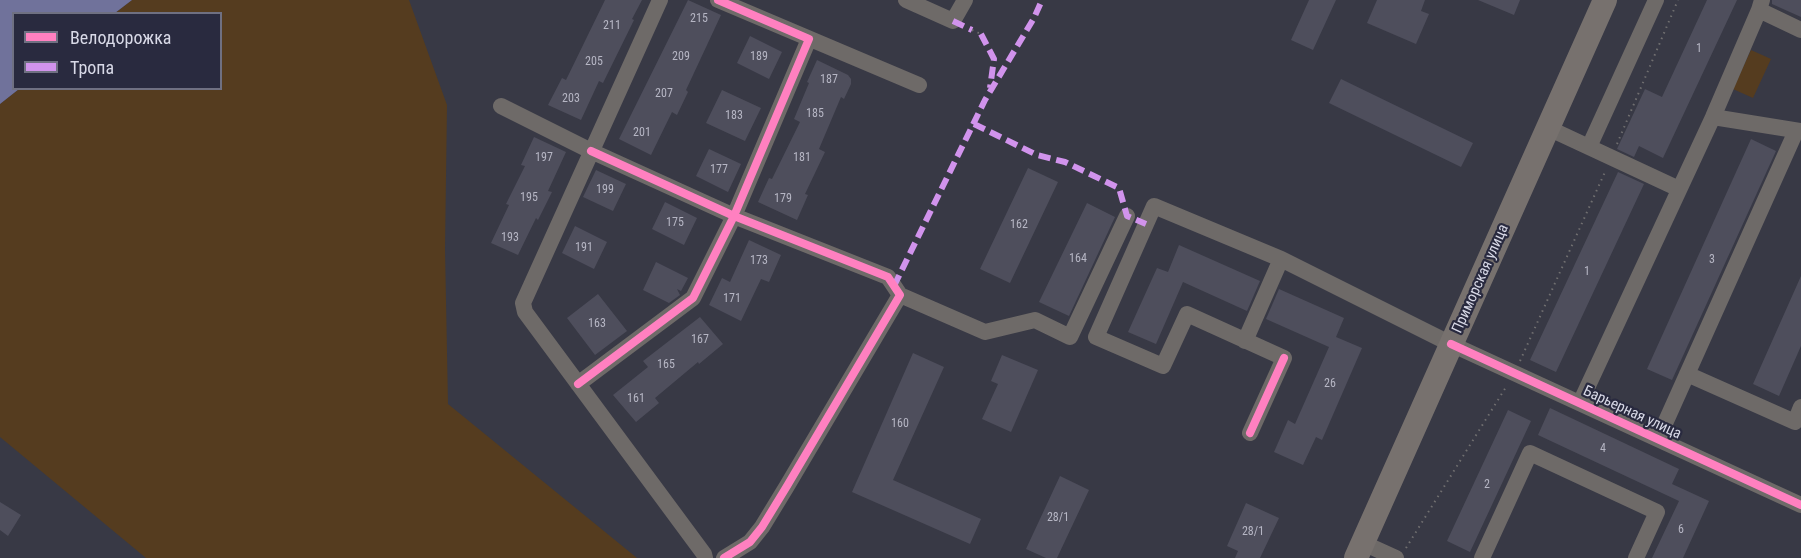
<!DOCTYPE html>
<meta charset="utf-8">
<style>
body{margin:0}
#map{position:relative;width:1801px;height:558px;overflow:hidden;background:#383945;font-family:"Roboto Condensed",sans-serif}
canvas{display:block}
.legend{position:absolute;left:12px;top:12px;width:210px;height:78px;box-sizing:border-box;background:#292a3f;border:2px solid #6f7082;margin:0;padding:8px 10px;list-style:none;font-size:18px;color:#d8d9e7}
.legend li{display:flex;align-items:center;gap:12px;height:30px}
.legend b{width:30px;border:2px solid #6f7082}
</style>
<div id="map">
<canvas width="1801" height="558"></canvas>
<ul class="legend">
<li><b style="height:8px;background:#ff80c0"></b>Велодорожка</li>
<li><b style="height:8px;background:#d193ec"></b>Тропа</li>
</ul>
</div>
<script>
const ctx = document.querySelector('canvas').getContext('2d');
ctx.lineJoin = 'round';
function fill(path, color) {
  ctx.fillStyle = color;
  ctx.fill(path, 'evenodd');
}
function trace(path, color, width, dash) {
  ctx.strokeStyle = color;
  ctx.lineWidth = width;
  ctx.lineCap = dash ? 'butt' : 'round';
  ctx.setLineDash(dash || []);
  ctx.stroke(path);
}
function label(font, color, halo, rows, align = 'center') {
  ctx.font = font + ' "Roboto Condensed",sans-serif';
  ctx.lineWidth = 4.5;
  ctx.setLineDash([]);
  ctx.textBaseline = 'middle';
  ctx.strokeStyle = halo;
  ctx.fillStyle = color;
  for (const [text, x, y, turn = 0] of rows) {
    ctx.save();
    ctx.translate(x, y);
    ctx.rotate((+turn || 0) * Math.PI / 180);
    ctx.textAlign = isNaN(turn) ? turn : align;
    if (halo) ctx.strokeText(text, 0, 0);
    ctx.fillText(text, 0, 0);
    ctx.restore();
  }
}
const green = new Path2D(`
 M132 0H409L447 105 445 249 448 404 637 558H146L0 437V104L19 89 220 88V14L115 13Z
 M1751 50 1771 59 1753 98 1733 89Z`);
const water = new Path2D(`
 M0 0H132L115 13 14 14V88L19 89 0 104Z`);
const building = new Path2D(`
 M605 0H642L632 19 634 20 603 83 599 81 581 120 548 105 562 78 566 80Z
 M688 0 721 15 686 90 688 92 677 115 672 112 651 155 619 139Z
 M1309 0H1336L1313 50 1291 40Z
 M1377 0H1425L1421 11 1429 14 1416 44 1367 23Z
 M1478 0H1520L1514 15Z
 M1707 0H1737L1663 158 1639 146 1634 157 1617 149 1645 89 1662 97Z
 M1772 0H1801V17L1772 4Z
 M750 36 782 52 769 79 737 63Z
 M817 60 848 75 851 79V84L844 99 841 97 819 149 825 152 805 194 808 195 797 220 758 202 769 178 772 179 800 122 794 119 809 83 807 82Z
 M1341 79 1473 143 1461 167 1329 103Z
 M722 90 761 108 745 141 706 123Z
 M534 137 566 152 548 191 552 192 538 220 536 218 518 255 491 243 509 205 506 204 525 166 521 165Z
 M1751 139 1776 151 1672 380 1647 369Z
 M709 149 741 164 728 192 696 176Z
 M1028 168 1058 182 1010 283 980 269Z
 M596 170 626 184 613 211 583 197Z
 M1618 172 1644 184 1556 372 1530 360Z
 M665 202 697 218 684 245 652 229Z
 M1087 203 1115 217 1069 316 1039 302Z
 M575 226 607 242 594 269 562 253Z
 M749 240 781 255 769 282 761 279 741 321 709 305 722 278 730 282Z
 M1179 245 1260 281 1247 311 1183 282 1156 344 1128 332 1157 268 1168 272Z
 M656 262 688 278 681 291 677 289 680 295 669 303 643 290Z
 M1801 276V346L1779 396 1753 384Z
 M1279 289 1344 318 1336 337 1362 348 1322 440 1316 437 1303 465 1274 452 1288 420 1295 424 1329 347 1266 319Z
 M598 294 627 331 595 355 567 318Z
 M700 317 723 344 699 364 698 362 655 398 659 403 636 422 613 395 648 367 643 361Z
 M913 353 944 367 893 480 981 519 970 544 852 492Z
 M1002 355 1038 370 1011 432 982 419 998 384 991 381Z
 M1550 408 1679 469 1672 484 1709 501 1683 558H1652L1679 501 1538 435Z
 M1508 410 1531 421 1470 552 1447 541Z
 M1060 476 1089 490 1057 558H1046L1026 549Z
 M0 502 21 515 8 536 0 530Z
 M1246 503 1279 518 1260 558H1235L1238 551 1227 546Z`);
const path = new Path2D(`
 M972 30 981 34
 M1617 144 1678 0
 M1520 361 1605 172
 M1406 548 1506 387`);
const minor = new Path2D(`
 M660 0 523 303 525 312 704 554 705 558
 M718 0 919 85
 M906 0 953 21 965 0
 M1759 10 1801 30
 M501 106 591 151 734 216 888 277 900 295 985 332 1035 320 1070 337 1127 216
 M1713 117 1801 131
 M1548 128 1679 189
 M1589 147 1656 0
 M1245 341 1281 259 1451 344 1801 505
 M1687 374 1795 422 1801 407
 M578 384 693 298 734 216 809 39
 M1580 403 1713 117 1759 10 1762 0
 M1250 433 1284 358 1187 314 1163 366 1096 337 1154 206 1281 259
 M1658 439 1796 131
 M1363 543 1396 558
 M724 558 750 542 762 527 787 486 900 295
 M1482 558 1530 453 1657 512 1636 558`);
const highway = new Path2D(`
 M1356 558 1605 0`);
const quiet = new Path2D(`
 M953 21 972 30
 M981 34 994 59 990 88
 M974 124 1037 155 1065 162 1119 188 1127 216 1146 224
 M894 286 985 100 1034 18 1042 0`);
const cycleway = new Path2D(`
 M591 151 734 216 888 277 900 295 787 486 762 527 750 542 724 558
 M1451 344 1801 505
 M578 384 693 298 734 216 809 39 718 0
 M1250 433 1284 358`);
const numberNames = [
 ["215",699,19],
 ["211",612,26],
 ["1",1699,49],
 ["209",681,57],
 ["189",759,57],
 ["205",594,62],
 ["187",829,80],
 ["207",664,94],
 ["203",571,99],
 ["185",815,114],
 ["183",734,116],
 ["201",642,133],
 ["197",544,158],
 ["181",802,158],
 ["177",719,170],
 ["199",605,190],
 ["195",529,198],
 ["179",783,199],
 ["175",675,223],
 ["162",1019,225],
 ["193",510,238],
 ["191",584,248],
 ["164",1078,259],
 ["3",1712,260],
 ["173",759,261],
 ["1",1587,272],
 ["171",732,299],
 ["163",597,324],
 ["167",700,340],
 ["165",666,365],
 ["26",1330,384],
 ["161",636,399],
 ["160",900,424],
 ["4",1603,449],
 ["2",1487,485],
 ["28/1",1058,518],
 ["6",1681,530],
 ["28/1",1253,532]
];
const streetNames = [
 ["Приморская улица",1481,279,-66],
 ["Барьерная улица",1632,413,25]
];
fill(green, '#553c1f');
fill(water, '#70729b');
fill(building, '#4e4e5c');
trace(path, '#706f70', 2, [1.5, 4.5]);
trace(minor, '#6e6a68', 16);
trace(highway, '#77716e', 24);
trace(quiet, '#d193ec', 6, [12, 6]);
trace(cycleway, '#ff80c0', 8);
label('12px', '#b6b6c4', null, numberNames);
label('15px', '#d8d9e7', '#292a3f', streetNames);
</script>
